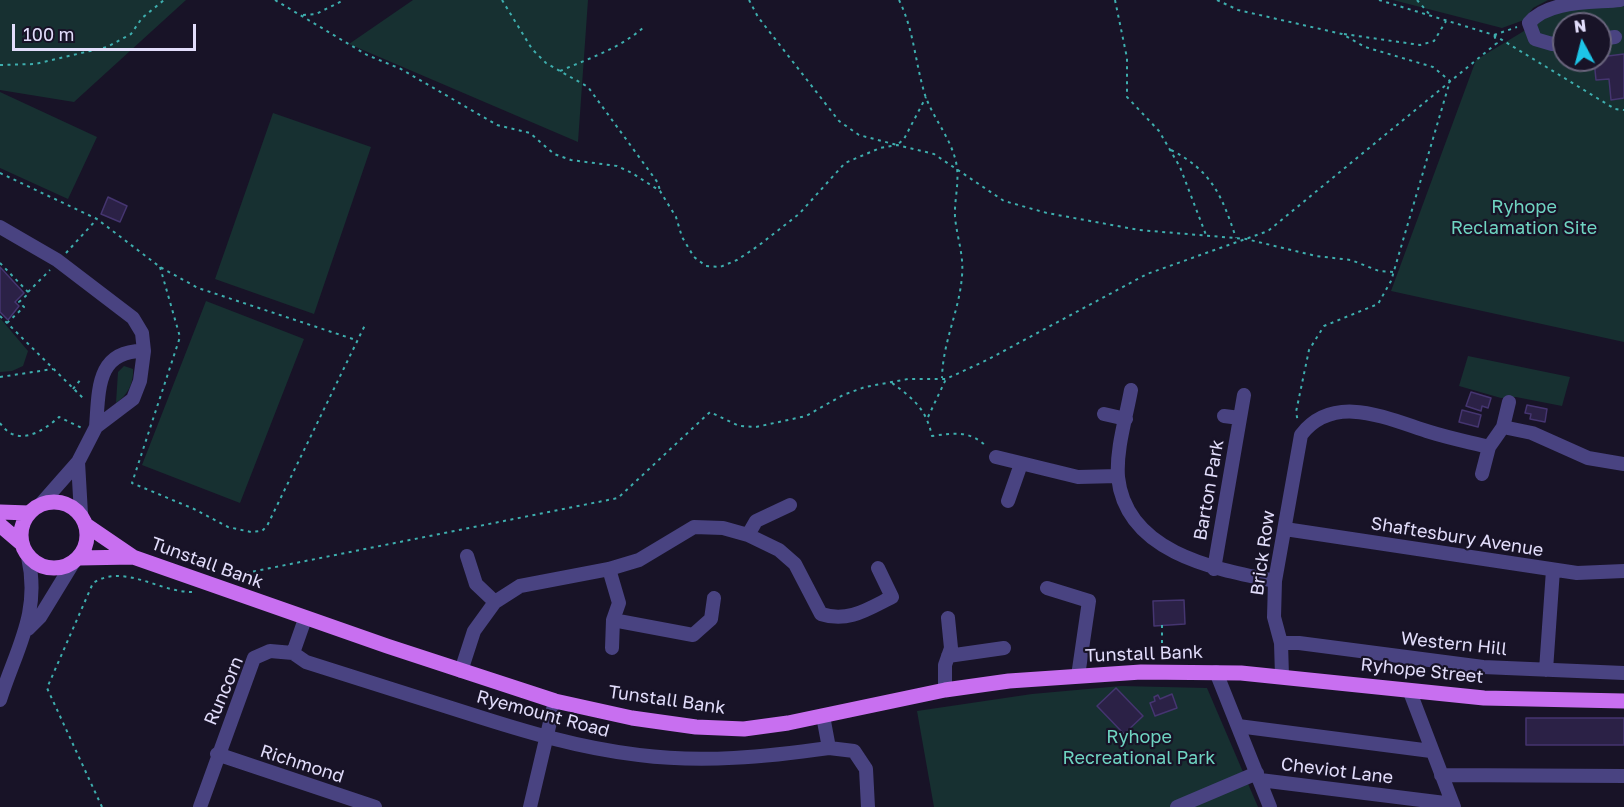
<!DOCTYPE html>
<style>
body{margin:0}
#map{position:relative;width:1624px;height:807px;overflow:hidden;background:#181327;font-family:"Golos Text",sans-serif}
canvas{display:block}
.north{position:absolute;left:1552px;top:12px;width:60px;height:60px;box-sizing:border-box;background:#181327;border:2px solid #69647c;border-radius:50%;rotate:353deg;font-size:16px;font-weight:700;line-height:24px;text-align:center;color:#e2ddfb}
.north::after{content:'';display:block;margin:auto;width:21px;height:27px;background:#1dc5e7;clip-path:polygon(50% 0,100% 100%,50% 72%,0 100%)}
.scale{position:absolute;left:12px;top:24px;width:184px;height:27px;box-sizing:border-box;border:3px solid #e2ddfb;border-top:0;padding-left:8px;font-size:18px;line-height:21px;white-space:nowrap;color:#e2ddfb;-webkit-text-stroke:4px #181327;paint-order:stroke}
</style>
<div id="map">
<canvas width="1624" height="807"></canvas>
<div class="north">N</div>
<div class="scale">100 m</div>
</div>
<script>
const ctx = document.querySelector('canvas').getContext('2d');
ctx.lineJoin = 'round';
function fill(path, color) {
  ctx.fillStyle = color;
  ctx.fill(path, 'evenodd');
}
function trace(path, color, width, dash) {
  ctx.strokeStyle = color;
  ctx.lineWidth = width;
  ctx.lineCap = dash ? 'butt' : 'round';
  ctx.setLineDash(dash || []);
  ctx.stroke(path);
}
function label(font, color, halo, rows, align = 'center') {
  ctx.font = font + ' "Golos Text",sans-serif';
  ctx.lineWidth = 4.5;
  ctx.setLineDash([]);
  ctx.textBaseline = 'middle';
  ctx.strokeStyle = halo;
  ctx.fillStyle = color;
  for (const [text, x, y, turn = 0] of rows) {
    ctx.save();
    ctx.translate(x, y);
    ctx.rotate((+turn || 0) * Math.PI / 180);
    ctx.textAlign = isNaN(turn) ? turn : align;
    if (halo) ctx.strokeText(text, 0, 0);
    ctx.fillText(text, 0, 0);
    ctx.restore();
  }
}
const green = new Path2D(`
 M0 0H186L74 102 0 90Z
 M413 0H588L578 142 349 44Z
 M1393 0H1548L1533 8 1524 20 1502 28Z
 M1624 1V342L1391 291 1476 60 1567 5ZM1564 24H1600V60H1564Z
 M0 92 97 137 68 199 0 168Z
 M273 113 371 147 314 314 215 279Z
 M206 301 304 339 240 503 142 465Z
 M0 318 28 351 23 366 12 371 0 372Z
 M1468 356 1570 377 1562 406 1516 397 1501 398 1459 386Z
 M124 366 133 369C134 383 127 396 116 403L118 372Z
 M1121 686 1207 688 1258 807H934L917 711 1032 694Z`);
const building = new Path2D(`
 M1624 54V98L1611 100 1609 79 1596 80 1594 60H1600V57Z
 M108 197 127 206 120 222 101 214Z
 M0 267 24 293 15 302 19 306 8 320 0 312Z
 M1471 392 1491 398 1488 408 1482 406 1481 411 1466 406Z
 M1527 405 1547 409 1545 422 1530 419 1531 414 1525 413Z
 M1462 410 1481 415 1478 427 1459 422Z
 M1184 600 1185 624 1154 626 1153 601Z
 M1116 688 1143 716 1124 734 1097 706Z
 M1172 694 1177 708 1155 716 1150 703 1155 701 1154 697 1158 695 1160 699Z
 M1526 718H1624V745H1526Z`);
const path = new Path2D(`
 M275 0 367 55 401 69 497 125 530 133 554 154 571 160 617 166 632 173 660 191 676 217 682 237 694 257 706 266 720 267 737 260 758 246 799 214 845 163 880 148 897 145 934 154 1004 201 1047 213 1139 230 1246 239 1316 256 1351 260 1379 271 1394 272
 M502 0 532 49 546 63 588 87 658 183 660 191
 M749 0 758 17 839 121 859 135 897 145 904 139 926 97
 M899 0C913 28 915 59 923 88 929 113 948 133 955 158 961 179 954 198 955 217 957 238 964 255 962 276 959 313 943 340 942 378
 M1115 0 1127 58V97L1159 131 1180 167 1206 235
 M1217 0 1238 10 1342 34 1365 47 1433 67 1450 81 1391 281 1378 304 1324 326 1309 350 1296 412 1298 422
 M1379 0 1494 35 1615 109 1624 110
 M1417 0 1431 16
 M303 15 316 14 344 0
 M1344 34 1420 45 1434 41 1446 21
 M1494 35 1517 27
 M0 65 35 64 107 47 131 34 142 18 164 0
 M560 71C590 58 621 48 645 26
 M1171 150C1212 171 1222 196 1236 238
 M0 173 97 219 160 267 198 288 356 340
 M66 253 97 219
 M0 263 29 293 19 302 24 307 7 323
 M160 267 180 337 132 483 194 509 228 527 251 532 262 531 267 526 366 323
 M28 292 50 270
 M0 316 85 400
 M0 377 53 369
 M892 383C914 399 926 409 932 436 954 433 970 430 987 447
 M73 389 81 379
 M928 417 946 379
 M0 423C17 448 42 432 59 417L82 428
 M231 576 618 498 710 412 739 426 756 427 806 416 843 395 865 387 908 379H946L987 360 1147 274 1268 231 1497 43 1494 35
 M1162 625V660
 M102 807 47 688 93 583C124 563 158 592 192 592`);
const minor = new Path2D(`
 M1600 39 1615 37
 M1564 42 1552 44 1535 39 1529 23C1548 0 1592 3 1620 0
 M0 227 57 260 133 318 142 333 144 351 140 381 133 399 96 427 78 462 41 504
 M1131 390C1126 418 1116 449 1118 477 1126 553 1215 569 1275 581
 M1104 414 1126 419
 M1224 416 1240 418
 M96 427C99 390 96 350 144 351
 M1503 427 1509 402
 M996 457 1078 477 1118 476
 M78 462 81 514
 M1482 474 1489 447
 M1008 501 1021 464
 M1285 529 1577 573 1624 571
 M748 535 756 521 790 505
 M467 556 476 584 495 602
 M609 569 619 603 613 620 693 635 711 619 714 598
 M1214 569 1244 395
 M1047 588 1089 601 1078 676
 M28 629 40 617 73 563
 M1281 643H1299L1483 667 1624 673
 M612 648 613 620
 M293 653 306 662C359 679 413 696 467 713 523 731 579 748 639 755 702 763 766 757 829 748
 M948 656 1004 648
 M1546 670 1553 570
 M461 671 474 631 495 602 520 586 609 569 639 560 694 527 723 528 748 535 779 550 795 564 821 614C848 623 868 609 892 597L878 568
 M1216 672 1270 807
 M1282 676 1281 643 1274 617 1275 581 1301 435C1334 392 1388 419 1430 432 1449 438 1469 442 1489 447L1503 427 1532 433 1588 458 1624 464
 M945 690V665L951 648 948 618
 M1410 692 1454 807
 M0 700C16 649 41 613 28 557
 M823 716 829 748 854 751 866 769 868 807
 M1238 726 1431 751
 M217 754 375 807
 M1441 775 1624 776
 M1260 780 1453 804
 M200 807 254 658 270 651 293 653 305 619
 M530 807 555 701
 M1177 807 1257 773`);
const major = new Path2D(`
 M21 535a33 33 0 1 1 66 0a33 33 0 1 1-66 0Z
 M0 512 29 513
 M0 525 21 543
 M86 525 133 557 387 646 555 701 632 718 696 727 744 729 788 723 945 690 1009 681 1141 672 1241 673 1484 698 1624 701
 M79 558 133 557`);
const parkNames = [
 ["Ryhope",1524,207],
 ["Reclamation Site",1524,228],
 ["Ryhope",1139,737],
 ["Recreational Park",1139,758]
];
const streetNames = [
 ["Barton Park",1209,490,-80],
 ["Shaftesbury Avenue",1457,537,9],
 ["Brick Row",1263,553,-82],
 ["Tunstall Bank",207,563,20],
 ["Western Hill",1454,644,6],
 ["Tunstall Bank",1144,654,-2],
 ["Ryhope Street",1422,671,6],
 ["Runcorn",224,691,-67],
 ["Tunstall Bank",667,700,8],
 ["Ryemount Road",543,714,15],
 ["Richmond",302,764,18],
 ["Cheviot Lane",1337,771,7]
];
fill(green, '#173031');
fill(building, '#2b2146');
trace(building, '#453570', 1.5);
trace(path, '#3eaeae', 2, [3, 4.5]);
trace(minor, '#494381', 14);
trace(major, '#c86ff0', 15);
label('18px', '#6fd5c2', '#181327', parkNames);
label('18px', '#e2ddfb', '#181327', streetNames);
</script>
